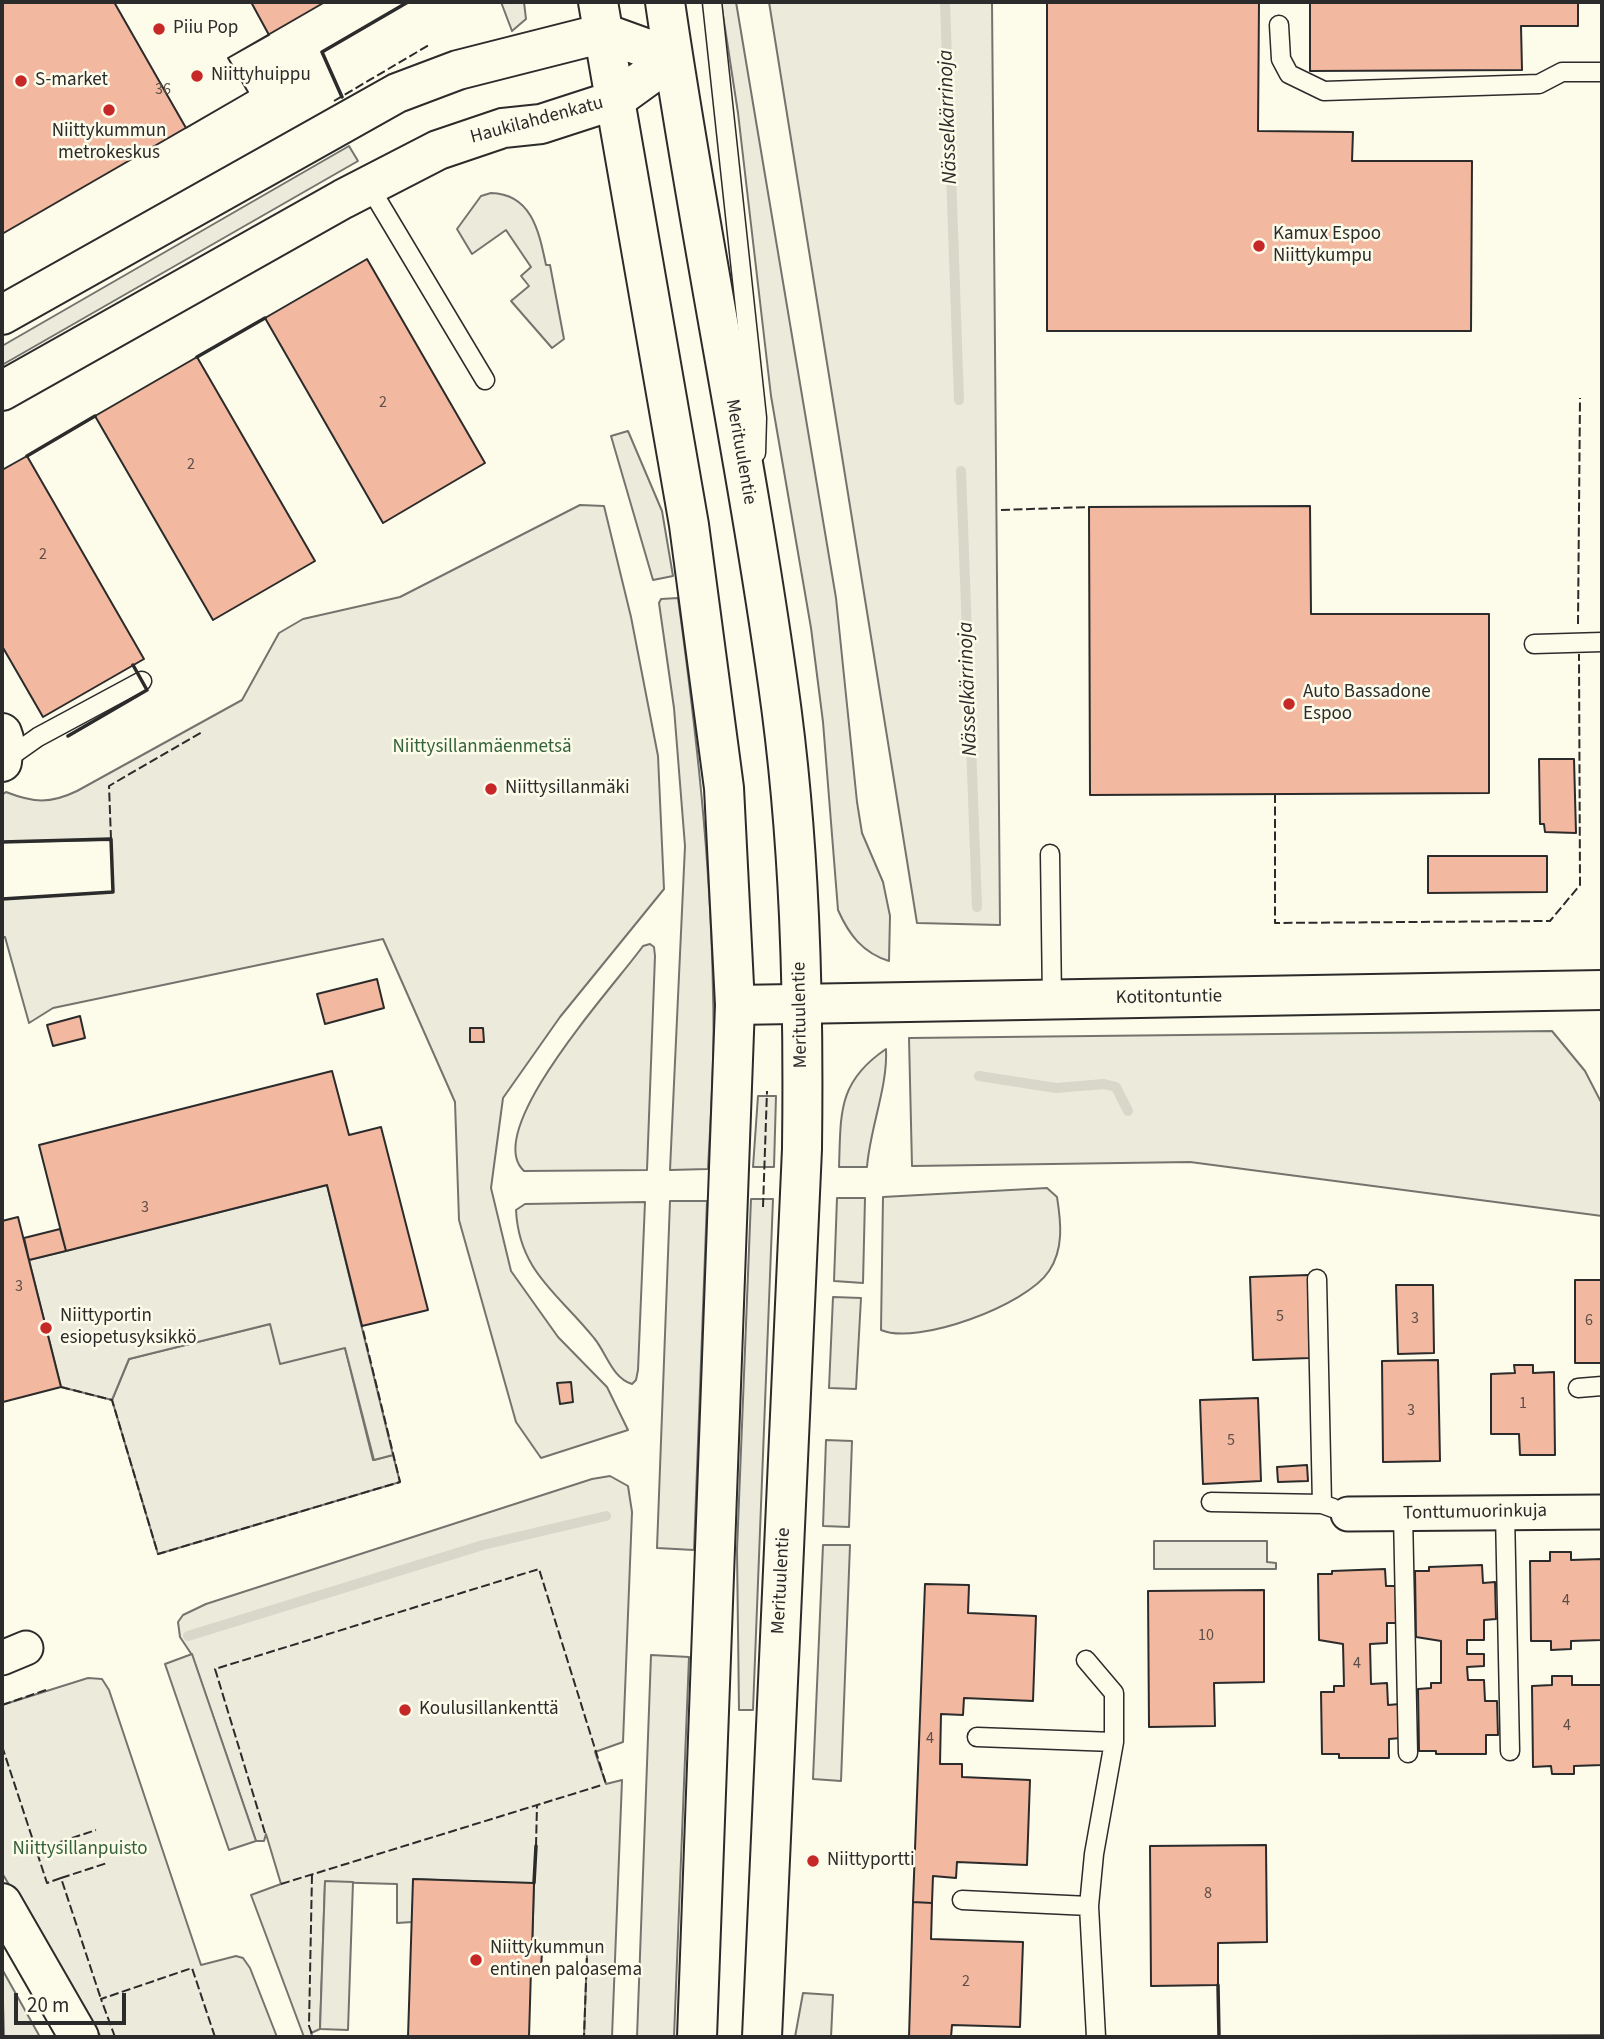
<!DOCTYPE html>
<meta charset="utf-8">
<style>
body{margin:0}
#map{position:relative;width:1604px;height:2039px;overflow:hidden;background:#fdfbea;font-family:"Source Sans 3",sans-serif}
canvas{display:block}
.frame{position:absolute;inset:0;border:4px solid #2b2b2b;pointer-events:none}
.scale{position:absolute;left:14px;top:1993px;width:112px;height:32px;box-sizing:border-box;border:4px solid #2b2b2b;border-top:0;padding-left:9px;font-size:21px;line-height:24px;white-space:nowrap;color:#2b2b2b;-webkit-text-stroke:5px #fdfbea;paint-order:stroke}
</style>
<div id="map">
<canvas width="1604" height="2039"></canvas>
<div class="frame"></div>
<div class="scale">20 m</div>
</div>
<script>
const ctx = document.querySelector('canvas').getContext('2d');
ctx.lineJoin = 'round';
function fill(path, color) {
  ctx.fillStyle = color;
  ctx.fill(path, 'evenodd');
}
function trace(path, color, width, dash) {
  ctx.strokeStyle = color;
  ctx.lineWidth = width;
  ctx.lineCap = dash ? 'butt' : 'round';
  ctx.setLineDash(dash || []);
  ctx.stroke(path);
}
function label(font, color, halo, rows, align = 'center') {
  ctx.font = font + ' "Source Sans 3",sans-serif';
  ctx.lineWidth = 5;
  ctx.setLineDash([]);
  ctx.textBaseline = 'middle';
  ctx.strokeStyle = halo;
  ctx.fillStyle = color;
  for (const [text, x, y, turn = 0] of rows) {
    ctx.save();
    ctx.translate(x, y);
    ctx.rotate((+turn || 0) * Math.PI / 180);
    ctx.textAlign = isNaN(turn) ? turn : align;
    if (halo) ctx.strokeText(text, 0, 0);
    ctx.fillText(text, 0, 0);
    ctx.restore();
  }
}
const green = new Path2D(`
 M721 2H736L836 598 857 802 862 833 883 882 890 916 889 961C863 953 849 935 838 910L823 722 811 628 771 396 738 113Z
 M769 2H992L1000 925 917 923Z
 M349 146 358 161 2 365V346Z
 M491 193C532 194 539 232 546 265H550L564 339 552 348 511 301 529 286 521 276 531 267 506 230 472 254 457 229 481 196Z
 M628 431 662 511 673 576 653 580 611 436Z
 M580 505 604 506 631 617 658 756 664 889 560 1017 503 1098 491 1188 511 1271 558 1337 607 1387 628 1430 541 1458 516 1422 459 1220 455 1102 383 939 53 1008 29 1023 5 937H2V899L113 892 111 840 2 842V795L6 792C34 803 50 804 77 791L242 700 279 633 303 619 400 597Z
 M678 598C696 729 711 862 713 994 715 1053 711 1111 708 1169L670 1170 685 846 674 708 659 603 661 599Z
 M650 944 654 947 655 956 647 1170 524 1171C480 1131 617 983 643 946Z
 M1552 1031 1585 1071 1602 1104V1216L1190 1162 912 1166 909 1038Z
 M886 1049C888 1086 870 1128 867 1167H839C841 1114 837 1082 886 1049Z
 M758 1096H776L774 1167H753Z
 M1047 1188 1057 1197C1061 1222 1064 1249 1049 1271 1027 1305 917 1346 881 1330L883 1197Z
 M837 1198H865L863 1283 834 1281Z
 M751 1199H773L753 1710H739L737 1550Z
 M670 1201H707L694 1550 657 1548Z
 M645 1202 638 1370 636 1380 632 1384C612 1378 606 1352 594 1338 559 1294 519 1272 516 1210L525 1204Z
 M833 1297 861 1298 856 1389 829 1388Z
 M270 1324 345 1348 373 1460 393 1455 400 1482 158 1554 112 1400 129 1359Z
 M826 1440 852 1441 849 1527 823 1526Z
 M610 1476 628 1486 632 1512 623 1742 595 1752 606 1784 622 1780 612 2037H584L587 1954 532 1951 534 1884 414 1879 412 1922 397 1923V1884L325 1882 320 2029 311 2033 313 2037H304L251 1895 281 1884 266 1834 264 1841H256L192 1655 180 1637 178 1622 183 1615 206 1604 592 1479Z
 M1154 1541H1267V1562L1276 1563V1569H1154Z
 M823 1545H850L841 1781 813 1779Z
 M651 1655 689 1657 674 2037H637Z
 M88 1678 102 1679 109 1690 201 1965 236 1956 243 1958 250 1968 277 2037H101L2 1873V1705Z
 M2 1969 40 2037H4Z
 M803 1993 833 1995 831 2037H795Z
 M1602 2035V2037L1300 2036Z`);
const parking = new Path2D(`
 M501 2H524L526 19 512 31Z
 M327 1185 393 1455 374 1460 345 1348 280 1364 270 1324 129 1359 112 1400 61 1387 29 1260Z
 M192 1654 256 1841 229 1850 165 1664Z
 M325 1881 353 1882 348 2030 320 2029Z`);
const stream = new Path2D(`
 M945 2 959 400
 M961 471 977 907
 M979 1076 1056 1088 1104 1084 1116 1087 1128 1111
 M188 1636 483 1545 606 1516`);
const building = new Path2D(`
 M2 2H325L228 58 248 92 2 234Z
 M114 2H251L269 35 228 58 248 92 186 128Z
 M1047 2H1259L1258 131 1353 132 1352 161H1472L1471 331H1047Z
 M1310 2H1578V26H1521L1522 70 1310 71Z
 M367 259 485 463 383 523 265 318Z
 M197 357 315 561 213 620 95 416Z
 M27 456 144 659 43 717 2 646V470Z
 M1310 506 1311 614H1489V793L1090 795 1089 507Z
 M1539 759H1574L1576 833 1545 832 1544 824H1540Z
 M1428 856H1547V892L1428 893Z
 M377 979 384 1008 325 1024 317 994Z
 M80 1016 85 1038 53 1046 47 1025Z
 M470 1028H483L484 1042H470Z
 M332 1071 349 1135 381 1127 428 1310 362 1326 327 1185 66 1251 39 1145Z
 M18 1217 61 1387 3 1402 2 1221Z
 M60 1229 66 1251 29 1260 24 1238Z
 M1308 1275 1310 1358 1253 1360 1250 1277Z
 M1575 1280H1602V1363H1575Z
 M1396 1285H1433L1434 1353 1398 1354Z
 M1438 1360 1440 1461 1383 1462 1382 1361Z
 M1514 1365H1533V1373L1554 1372 1555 1455H1520L1519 1434H1491V1374L1515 1373Z
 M571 1382 573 1402 560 1404 557 1383Z
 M1258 1398 1261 1481 1203 1484 1200 1400Z
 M1307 1465 1308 1481 1278 1482 1277 1467Z
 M1550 1552H1571V1560L1602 1559V1640L1571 1641V1649L1551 1650V1641H1531L1530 1561H1550Z
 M1482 1565 1483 1583 1495 1582 1496 1619 1484 1620V1640H1467V1654H1484V1666L1467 1667 1468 1680H1484L1485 1701H1497L1498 1735H1486V1754H1436V1751H1419L1418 1689 1431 1688V1683H1441V1641L1416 1637 1415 1571H1429V1567Z
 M1385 1569 1386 1586H1397L1399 1623H1387V1643L1370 1644 1371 1684 1387 1683 1388 1705 1400 1704 1401 1738 1389 1739V1758H1339V1754H1322L1321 1692H1334V1686H1344L1343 1644 1319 1640 1318 1574H1332V1571Z
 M925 1584 969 1585 968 1613 1036 1616 1033 1701 964 1698 963 1715 941 1714 940 1764H962V1777L1030 1780 1027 1865 957 1862 956 1878 933 1876 932 1903 913 1902Z
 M1264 1590V1682L1214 1683 1215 1726 1149 1727 1148 1591Z
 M1552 1676H1572V1685H1602V1765L1574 1766V1774H1552L1551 1766 1533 1767 1532 1686 1552 1685Z
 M1266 1845 1267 1942 1218 1943V1985L1151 1986 1150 1846Z
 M413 1879 534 1883 532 1951 542 1952 541 1969H531L529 2037H408Z
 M913 1902 932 1903 931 1939 1023 1942 1020 2027 952 2025 951 2037H909Z`);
const service = new Path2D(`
 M712 2 757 418 756 453
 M1279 25 1281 59 1289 74 1324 91 1539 84 1562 72H1602
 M369 186 485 380
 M1534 644 1602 642
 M4 761 38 737 142 681
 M1050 854 1052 1000
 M1317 1279 1322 1504
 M1578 1388 1602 1386
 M1211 1502 1322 1504 1333 1508
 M1505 1513 1510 1751
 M1403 1514 1408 1753
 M1086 1660 1114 1693V1742L1094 1854 1089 1906 1096 2037
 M977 1737 1114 1742
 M962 1900 1089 1906`);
const minor = new Path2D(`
 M1348 1514 1602 1512
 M2 1658 26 1648`);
const tertiary = new Path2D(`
 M2 733 4 739 2 762
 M735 1005 1602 990
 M2 1903 79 2037`);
const primary = new Path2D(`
 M598 2 689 525 724 788 735 1005 697 2037
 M665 2C698 230 746 456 778 684 800 838 804 994 802 1149L762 2037
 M2 315 397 93 458 70 604 33 673 58
 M2 391 343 199 438 150 503 128 541 124 615 100 673 58`);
const fence = new Path2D(`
 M334 101 429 45
 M1001 510 1089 507
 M1578 624 1580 398
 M1275 794V923L1550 921 1580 885 1579 654
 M111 839 109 786 202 732
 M763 1207 767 1091
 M61 1387 112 1400 158 1554 400 1482 362 1326
 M2 1705 49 1689
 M2 1746 47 1883 61 1878 101 1999
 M265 1833 215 1669 539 1569 606 1784
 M536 1846 537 1805
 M36 1850 96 1830
 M312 1875 309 2026 313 2037
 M61 1878 107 1863
 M281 1884 602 1785
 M542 1952 587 1953 584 2037
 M115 2037 101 1999 192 1968 215 2037`);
const wall = new Path2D(`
 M342 97 322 52 408 2
 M197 357 265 318
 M27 456 95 416
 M68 736 147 690 133 665
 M2 842 111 839 113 892 2 899
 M534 1883 536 1846
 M1218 1985 1219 2037`);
const markers = [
 [159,29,7,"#c62828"],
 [197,76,7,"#c62828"],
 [21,81,7,"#c62828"],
 [109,110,7,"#c62828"],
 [1259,246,7,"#c62828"],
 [1289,704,7,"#c62828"],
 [491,789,7,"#c62828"],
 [46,1328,7,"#c62828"],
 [405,1710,7,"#c62828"],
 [813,1861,7,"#c62828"],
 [476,1960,7,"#c62828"]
];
const numberNames = [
 ["36",163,90],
 ["2",383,403],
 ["2",191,465],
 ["2",43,555],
 ["3",145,1208],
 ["3",19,1287],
 ["5",1280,1317],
 ["3",1415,1319],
 ["6",1589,1321],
 ["1",1523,1404],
 ["3",1411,1411],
 ["5",1231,1441],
 ["4",1566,1601],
 ["10",1206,1636],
 ["4",1357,1664],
 ["4",1567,1726],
 ["4",930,1739],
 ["8",1208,1894],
 ["2",966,1982]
];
const poiNames = [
 ["Piiu Pop",173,29],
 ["Niittyhuippu",211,76],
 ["S-market",35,81],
 ["Niittykummun",109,132,"center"],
 ["metrokeskus",109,154,"center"],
 ["Kamux Espoo",1273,235],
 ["Niittykumpu",1273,257],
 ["Auto Bassadone",1303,693],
 ["Espoo",1303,715],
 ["Niittysillanmäki",505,789],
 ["Niittyportin",60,1317],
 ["esiopetusyksikkö",60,1339],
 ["Koulusillankenttä",419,1710],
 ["Niittyportti",827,1861],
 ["Niittykummun",490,1949],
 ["entinen paloasema",490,1971]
];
const streetNames = [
 ["Haukilahdenkatu",537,121,-15],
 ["Merituulentie",740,452,80],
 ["Kotitontuntie",1169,998,-1],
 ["Merituulentie",801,1015,-91],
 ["Tonttumuorinkuja",1475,1513,-1],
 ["Merituulentie",782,1581,-87]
];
const parkNames = [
 ["Niittysillanmäenmetsä",482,748],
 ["Niittysillanpuisto",80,1850]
];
const waterNames = [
 ["Nässelkärrinoja",949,117,-92],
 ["Nässelkärrinoja",969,689,-92]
];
fill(green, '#ecebdb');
trace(green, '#74746e', 2);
fill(parking, '#eceadb');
trace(parking, '#74746e', 2);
trace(stream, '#d8d7c9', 10);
fill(building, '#f2b8a0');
trace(building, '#2b2b2b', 2);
trace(service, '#2b2b2b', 21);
trace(minor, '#2b2b2b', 37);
trace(tertiary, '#2b2b2b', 42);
trace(primary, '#2b2b2b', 42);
trace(service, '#fdfbea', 18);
trace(minor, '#fdfbea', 33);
trace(tertiary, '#fdfbea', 38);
trace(primary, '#fdfbea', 38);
trace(fence, '#2b2b2b', 2, [9, 3.5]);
trace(wall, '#2b2b2b', 3.5);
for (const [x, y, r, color] of markers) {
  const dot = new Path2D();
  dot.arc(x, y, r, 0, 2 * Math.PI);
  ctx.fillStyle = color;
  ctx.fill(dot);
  trace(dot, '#fdfbea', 2.5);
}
label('16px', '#5d4e48', null, numberNames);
label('19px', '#2b2b2b', '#fdfbea', poiNames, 'left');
label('19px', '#2b2b2b', '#fdfbea', streetNames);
label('19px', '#34623c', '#fdfbea', parkNames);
label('italic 21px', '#2b2b2b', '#fdfbea', waterNames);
</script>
